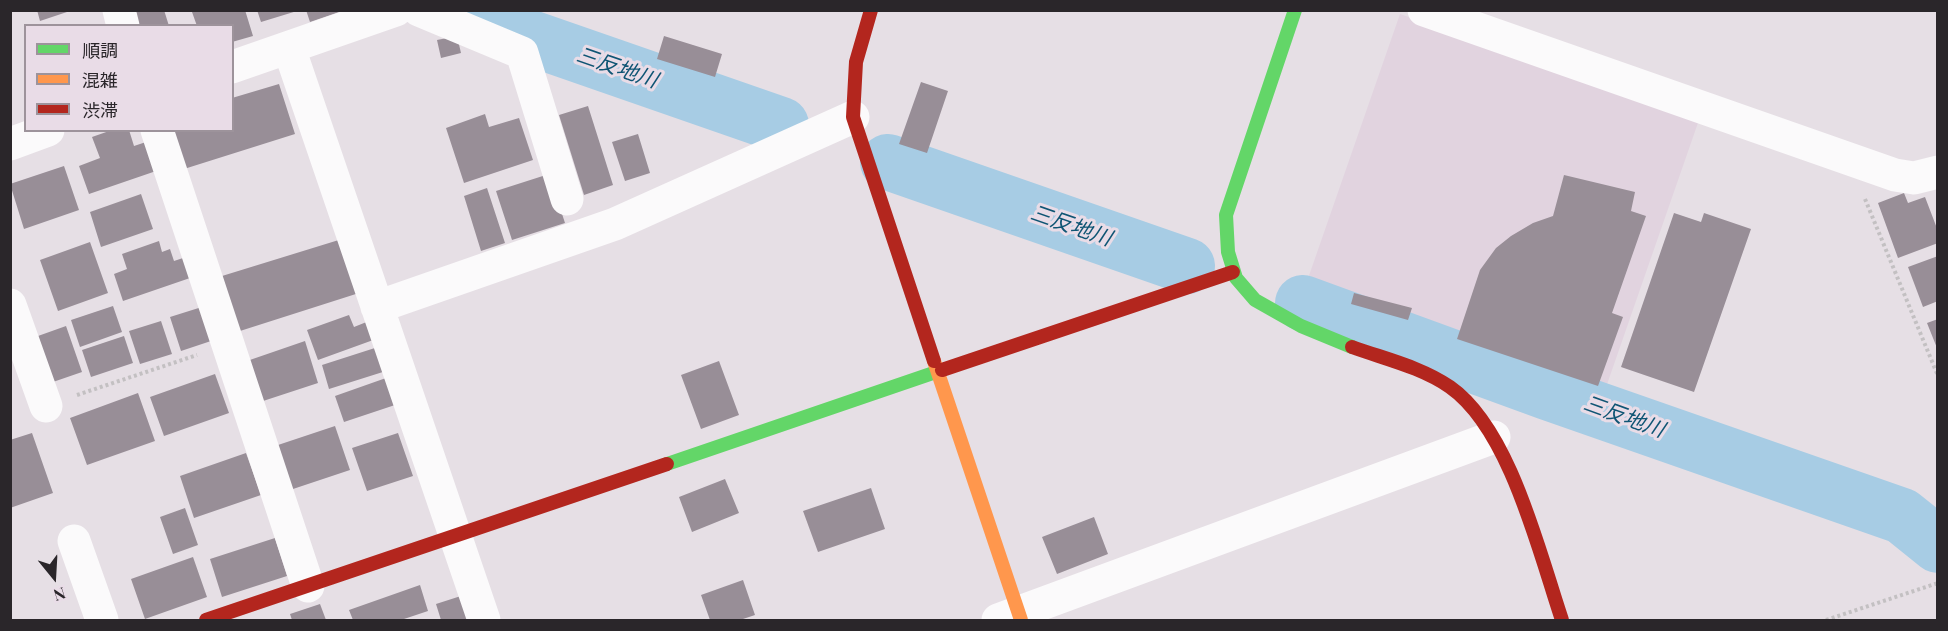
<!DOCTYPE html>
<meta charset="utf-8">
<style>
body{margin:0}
#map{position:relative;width:1948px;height:631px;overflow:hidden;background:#e6dfe5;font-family:"Playfair Display","Noto Sans JP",serif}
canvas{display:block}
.frame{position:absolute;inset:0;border:12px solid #2a262a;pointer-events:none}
.legend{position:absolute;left:24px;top:24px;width:210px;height:108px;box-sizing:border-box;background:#e9dce7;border:2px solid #9d939b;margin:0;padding:8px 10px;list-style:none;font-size:18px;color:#2a262a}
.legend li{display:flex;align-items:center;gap:12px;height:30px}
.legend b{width:30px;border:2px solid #9d939b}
.north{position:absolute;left:24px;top:547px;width:60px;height:60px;-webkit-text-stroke:4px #e9dce7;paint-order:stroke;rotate:162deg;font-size:16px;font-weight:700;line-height:24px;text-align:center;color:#2a262a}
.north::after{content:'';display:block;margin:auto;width:21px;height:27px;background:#2a262a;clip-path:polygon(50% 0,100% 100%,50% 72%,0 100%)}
</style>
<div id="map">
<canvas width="1948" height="631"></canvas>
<div class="frame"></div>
<ul class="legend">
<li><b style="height:8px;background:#63d668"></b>順調</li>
<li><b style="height:8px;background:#ff974d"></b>混雑</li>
<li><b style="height:8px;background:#b3261e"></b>渋滞</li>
</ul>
<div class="north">N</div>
</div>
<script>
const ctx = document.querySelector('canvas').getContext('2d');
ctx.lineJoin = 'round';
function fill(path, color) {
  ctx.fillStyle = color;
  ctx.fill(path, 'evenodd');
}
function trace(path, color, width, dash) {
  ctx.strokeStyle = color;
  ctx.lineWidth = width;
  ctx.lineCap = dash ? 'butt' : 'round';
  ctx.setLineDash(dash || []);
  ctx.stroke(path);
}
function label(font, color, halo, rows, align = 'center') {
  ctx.font = font + ' "Playfair Display","Noto Sans JP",serif';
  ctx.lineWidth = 6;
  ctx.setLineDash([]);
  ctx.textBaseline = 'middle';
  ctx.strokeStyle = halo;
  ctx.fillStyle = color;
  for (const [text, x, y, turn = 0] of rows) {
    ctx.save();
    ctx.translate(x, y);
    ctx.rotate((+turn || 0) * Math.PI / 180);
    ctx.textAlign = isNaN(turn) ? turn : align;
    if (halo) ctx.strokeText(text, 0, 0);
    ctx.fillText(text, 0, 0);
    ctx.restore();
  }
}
const built = new Path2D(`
 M1400 14 1700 117 1604 393 1304 290Z`);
const river = new Path2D(`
 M453 11 781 125
 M888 162 1187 266
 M1303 303 1547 392 1902 516 1938 545`);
const building = new Path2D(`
 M37 10H69L70 11 40 21Z
 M130 10H164L169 26H135Z
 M196 10H245L253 36 232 42V26H197L192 12Z
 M257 10H297V11L261 22Z
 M306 10H342V11L310 22Z
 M457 36 461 53 441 58 437 40Z
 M664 36 722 54 715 77 657 59Z
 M921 82 948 91 927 153 899 144Z
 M279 84 295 134 184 169 172 130H232V98Z
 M588 106 613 185 584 195 559 115Z
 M485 114 489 127 519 118 533 160 464 183 446 128Z
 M112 130H129L134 146 149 141 159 170 89 194 79 166 100 158 92 137Z
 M638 134 650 173 625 181 612 142Z
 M64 166 79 210 24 229 10 184Z
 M549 174 565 223 512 240 496 191Z
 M1564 175 1635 192 1631 211 1646 216 1612 313 1623 317 1598 386 1457 339 1480 270 1496 248 1511 236 1533 223 1553 216Z
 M487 188 505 243 481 251 464 196Z
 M1904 193 1908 203 1925 197 1938 231V243L1898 258 1878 203Z
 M141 194 153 229 101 247 90 212Z
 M1674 213 1701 222 1704 213 1751 229 1694 392 1621 367Z
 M342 239 359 293 240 331 222 276Z
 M159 241 162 252 170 249 174 261 183 258 190 278 123 301 114 274 127 269 122 254Z
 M90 242 108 293 58 311 40 260Z
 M1938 256V301L1923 307 1908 267Z
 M1354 293 1412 308 1408 320 1351 304Z
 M113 306 122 332 80 347 71 320Z
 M205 306 217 339 181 351 170 317Z
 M349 315 354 327 369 321 376 339 318 360 307 330Z
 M1938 319V348H1937L1927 323Z
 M161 321 172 354 140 364 129 331Z
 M66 326 82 372 53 382 38 336Z
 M124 336 133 363 91 377 82 350Z
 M305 341 318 383 257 403 244 362Z
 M378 347 386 371 329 389 322 365Z
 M719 361 739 415 701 429 681 375Z
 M215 374 229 413 164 436 150 397Z
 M386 378 395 405 344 422 335 396Z
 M138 393 155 441 87 465 70 418Z
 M335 426 350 470 290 490 275 446Z
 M32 433 53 493 10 508V440Z
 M398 433 413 476 367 491 352 448Z
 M246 453 261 495 194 518 180 476Z
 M725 479 739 513 692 532 679 497Z
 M871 488 885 529 818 552 803 511Z
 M185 508 198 545 173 554 160 517Z
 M1094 517 1108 554 1057 574 1042 537Z
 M275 538 287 576 222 597 210 559Z
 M193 557 207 597 145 619 131 579Z
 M743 580 755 615 740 620H710L701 595Z
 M420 585 428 611 401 620H353L349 610Z
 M464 595 472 620H441L436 604Z
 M320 604 326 620H292L290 614Z`);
const path = new Path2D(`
 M1865 199 1938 376
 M77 395 197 355
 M1826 620 1938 583`);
const street = new Path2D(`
 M119 10 123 26
 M419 10 522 53 567 199
 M1424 10 1895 175 1914 178 1938 172
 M289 48 484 620
 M232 67 396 10
 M157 130 308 586
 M10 144 48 130
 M10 305 46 406
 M377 307 615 224 853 117
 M74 541 102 620
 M998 620 1494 437`);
const fast = new Path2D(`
 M1295 10 1226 215 1228 252 1236 278 1255 300 1301 326 1352 347
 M667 464 942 370`);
const slow = new Path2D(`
 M934 361 1021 620`);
const jam = new Path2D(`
 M871 10 856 62 853 117 934 361
 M1352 347C1385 359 1421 367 1450 387 1510 429 1539 552 1562 620
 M942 370 1233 272
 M206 620 667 464`);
const waterNames = [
 ["三反地川",617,68,19],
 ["三反地川",1071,226,19],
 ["三反地川",1624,417,20]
];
fill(built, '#e1d3df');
trace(river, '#a7cce4', 56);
fill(building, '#988e97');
trace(path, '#c3c0c2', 4, [3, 3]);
trace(street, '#fbfafb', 33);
trace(fast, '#63d668', 14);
trace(slow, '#ff974d', 14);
trace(jam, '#b3261e', 14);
label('italic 21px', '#0f5574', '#e9dce7', waterNames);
</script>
